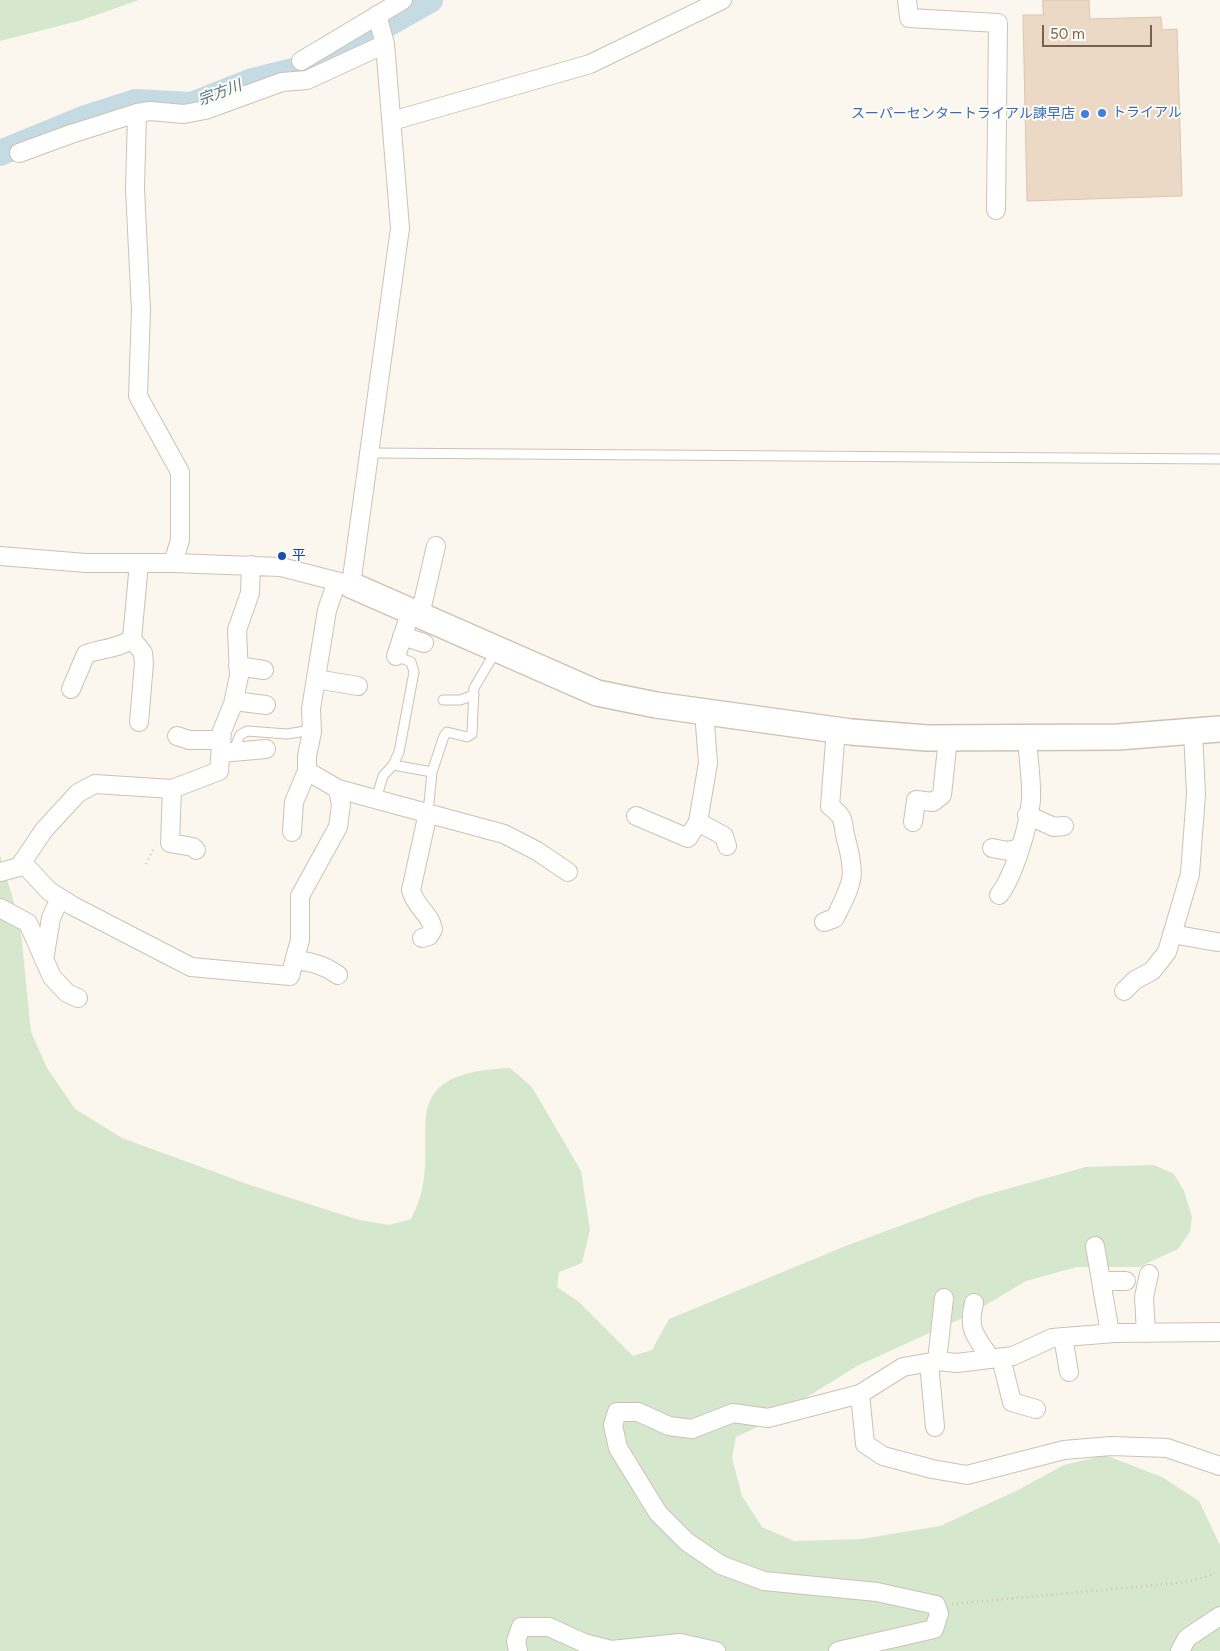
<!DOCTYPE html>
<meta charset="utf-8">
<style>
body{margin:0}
#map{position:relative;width:1220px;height:1651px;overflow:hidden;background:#fbf7ee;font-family:Figtree,sans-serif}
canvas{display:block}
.scale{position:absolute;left:1042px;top:25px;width:110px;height:22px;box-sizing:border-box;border:2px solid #756252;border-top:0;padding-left:6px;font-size:15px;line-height:18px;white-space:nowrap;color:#756252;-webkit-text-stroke:4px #fefbf4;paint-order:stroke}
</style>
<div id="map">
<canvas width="1220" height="1651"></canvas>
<div class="scale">50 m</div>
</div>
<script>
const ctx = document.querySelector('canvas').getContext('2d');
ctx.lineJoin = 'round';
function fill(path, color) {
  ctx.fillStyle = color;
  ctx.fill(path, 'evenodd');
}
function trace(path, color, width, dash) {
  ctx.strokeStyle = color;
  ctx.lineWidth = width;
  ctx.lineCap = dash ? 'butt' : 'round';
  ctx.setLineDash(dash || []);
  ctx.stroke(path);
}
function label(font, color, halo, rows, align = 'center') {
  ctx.font = font + ' Figtree,"Noto Sans JP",sans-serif';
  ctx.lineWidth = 4;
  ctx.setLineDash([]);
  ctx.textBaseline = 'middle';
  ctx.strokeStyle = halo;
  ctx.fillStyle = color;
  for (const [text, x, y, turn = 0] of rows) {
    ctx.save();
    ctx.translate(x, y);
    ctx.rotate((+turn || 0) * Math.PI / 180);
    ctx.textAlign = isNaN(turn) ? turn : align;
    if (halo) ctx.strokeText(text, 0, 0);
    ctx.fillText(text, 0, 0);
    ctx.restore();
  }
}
const green = new Path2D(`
 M0 0H139L82 20 0 41Z
 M0 855 20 923 31 1032 47 1068 75 1109 122 1138 253 1186 359 1220 389 1225 411 1219C453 1146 376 1074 510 1068L532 1087 581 1171 590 1230 582 1263 559 1272 557 1287 579 1302 633 1356 652 1350 669 1319 848 1245 978 1197 1086 1167 1154 1165 1174 1174 1184 1191 1192 1217 1190 1232 1178 1249 1139 1267H1077L1026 1281 969 1315 857 1366 762 1425 736 1437 732 1458 742 1496 762 1527 794 1541 862 1539 940 1526 1016 1491 1064 1465 1105 1455 1162 1477 1199 1501 1220 1545V1651H0Z`);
const river = new Path2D(`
 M0 153 83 119 136 102 191 105 252 81 313 66 430 0`);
const building = new Path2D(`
 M1043 0H1089L1090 19 1161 17 1162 30 1177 29 1182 196 1027 201 1023 15H1043Z`);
const path = new Path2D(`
 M146 864 155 846
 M952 1604 1187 1582 1215 1574`);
const lane = new Path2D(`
 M370 453 1220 459
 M443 700H460L474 695
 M233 752 240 735 247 731 287 734 312 730
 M393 765 432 772
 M376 799 383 776 393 765 399 752 414 672 411 662 396 656
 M428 813 432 772 444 736 447 732 467 737 472 734 474 688 496 651`);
const street = new Path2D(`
 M907 0 909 18 998 23 996 210
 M301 61 403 0
 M137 113 135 189 141 310 138 396 180 472V540L173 563
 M392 121 590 64 722 0
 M19 153 71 134 137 113 150 111 184 114 205 110 282 82 307 80 385 44
 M0 556 86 563H173L281 567 351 585 400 228 385 44 377 15
 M139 563 132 639 143 653 144 663 139 722
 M420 615 436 546
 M402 636 424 643
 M396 656 411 611
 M238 666 264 670
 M316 679 358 686
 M71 689 86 654C102 648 118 649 132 639
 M234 701 266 705
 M177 736 189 740H221
 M221 753 266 749
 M172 789 170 843 193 847 196 850
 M338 789 504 834 537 851 568 872
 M1027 815 1054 827 1064 826
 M636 816 688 838 698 822 708 763 704 712
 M698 822 724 836 727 846
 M913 822 916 800 933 802 942 795 948 738
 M292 832 294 802 307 771
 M992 848 1008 851 1020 848
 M22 862 49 891 73 906 191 967 290 976 300 940V896L338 827 341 805 338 789 307 771V756L312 732 311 709 327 610 337 581
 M0 872 19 867 44 830 78 793 95 784 172 789 219 771 222 731 233 704 239 676 237 630 250 593 251 565
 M999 895C1014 876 1029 825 1031 800 1032 780 1028 758 1027 738
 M0 908 28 923 52 977 67 993 78 998
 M824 922 835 918C852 883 857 878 846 839 841 820 847 820 830 806L836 729
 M1172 934 1217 942
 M422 938 429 936 433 929C430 913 415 907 411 890L428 813
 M44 960 51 918 60 898
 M295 960C312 962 324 965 338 975
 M1124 991 1135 980 1152 971 1167 952 1190 874 1196 794 1193 731
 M1095 1246 1110 1333
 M1101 1281H1126
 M974 1303C967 1331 976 1336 991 1359
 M1146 1333 1144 1297 1149 1274
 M1063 1337 1069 1372
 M1001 1358 1012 1402 1036 1409
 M937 1361 944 1298
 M929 1363 935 1427
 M860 1394 865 1444 883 1456 932 1469 967 1475 1064 1450 1111 1446 1167 1448 1220 1466
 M518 1651 516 1641 521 1627H549L584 1643 611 1650 680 1643 716 1651
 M838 1651 934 1629 939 1614 936 1605 877 1592 764 1581 721 1565 687 1542 658 1513 618 1448 613 1425 617 1412H638L669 1426 692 1429 733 1413 768 1418 860 1394 903 1367 937 1361 957 1363 1013 1356 1052 1338 1115 1333 1220 1332
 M1180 1651 1187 1638 1220 1616`);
const secondary = new Path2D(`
 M351 585 597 693 656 705 851 732 927 738 1118 737 1220 729`);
const markers = [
 [1102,113,5,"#3f7fe0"],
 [1085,114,5,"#3f7fe0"],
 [282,556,5,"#1a4fb4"]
];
const shopNames = [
 ["トライアル",1112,113],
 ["スーパーセンタートライアル諫早店",1075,114,"right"]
];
const transitNames = [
 ["平",292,556]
];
const waterNames = [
 ["宗方川",220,93,-21]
];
fill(green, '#d5e8cd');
trace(river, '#c4dbe3', 26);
fill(building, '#ebd9c6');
trace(building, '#dec4ab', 1);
trace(lane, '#cdc1b4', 11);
trace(street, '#cdc1b4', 20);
trace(secondary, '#cfc2b2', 28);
trace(path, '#d3bfab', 2.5, [1, 4]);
trace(lane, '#fff', 9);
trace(street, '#fff', 18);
trace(secondary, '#fff', 25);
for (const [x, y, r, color] of markers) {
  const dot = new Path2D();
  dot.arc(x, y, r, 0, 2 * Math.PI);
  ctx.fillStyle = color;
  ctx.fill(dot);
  trace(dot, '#fefbf4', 2);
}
label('14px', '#366cbe', '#fefbf4', shopNames, 'left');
label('14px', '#164399', '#fefbf4', transitNames, 'left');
label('italic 15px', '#4e7585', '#fefbf4', waterNames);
</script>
